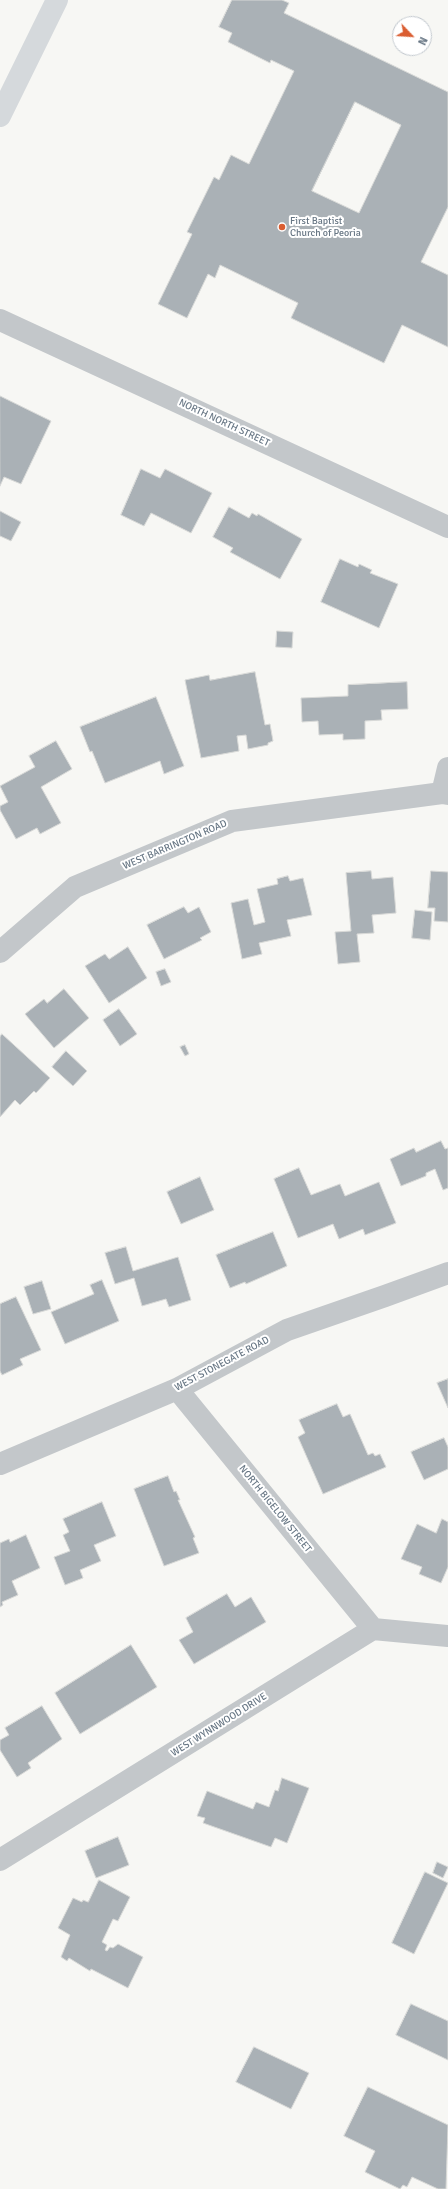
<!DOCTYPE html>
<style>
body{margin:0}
#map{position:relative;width:448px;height:2189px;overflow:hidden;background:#f7f7f4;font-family:Signika,sans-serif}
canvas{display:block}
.north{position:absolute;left:392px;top:16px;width:40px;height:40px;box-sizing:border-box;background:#fff;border:1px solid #c2c8ce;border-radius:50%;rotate:115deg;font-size:11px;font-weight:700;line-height:16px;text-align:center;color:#677684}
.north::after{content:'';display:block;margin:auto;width:14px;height:18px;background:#da5d31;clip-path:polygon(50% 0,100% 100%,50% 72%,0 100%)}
</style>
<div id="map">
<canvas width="448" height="2189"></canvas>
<div class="north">N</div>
</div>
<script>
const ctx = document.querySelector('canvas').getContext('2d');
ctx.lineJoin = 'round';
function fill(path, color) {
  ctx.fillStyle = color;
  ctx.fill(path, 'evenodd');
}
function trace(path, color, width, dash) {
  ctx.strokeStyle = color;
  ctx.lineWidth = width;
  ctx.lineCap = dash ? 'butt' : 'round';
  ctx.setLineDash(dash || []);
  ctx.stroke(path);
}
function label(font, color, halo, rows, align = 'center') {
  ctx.font = font + ' Signika,sans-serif';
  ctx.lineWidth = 4;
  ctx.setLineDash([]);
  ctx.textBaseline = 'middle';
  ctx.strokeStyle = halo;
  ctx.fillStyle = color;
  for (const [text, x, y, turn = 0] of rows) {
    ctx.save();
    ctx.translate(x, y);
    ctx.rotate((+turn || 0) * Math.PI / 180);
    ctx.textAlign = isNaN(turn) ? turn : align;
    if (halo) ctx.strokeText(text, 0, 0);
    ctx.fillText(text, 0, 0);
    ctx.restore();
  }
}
const building = new Path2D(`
 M232 0H282L289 3 284 13 448 92V207L421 262 448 275V347L402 325 384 363 291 318 298 303 220 265 215 278 208 274 187 318 158 304 192 234 187 232 214 177 219 180 231 155 249 164 294 71 271 60 270 63 228 42 232 33 219 27ZM355 102 401 125 359 213 312 191Z
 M0 396 51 421 21 484 4 477 0 486Z
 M141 469 160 478 165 469 212 493 191 533 151 513 144 526 121 515Z
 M229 507 249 518 252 513 257 516 258 514 302 539 280 579 230 552 233 548 213 537Z
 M0 511 21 522 11 541 0 536Z
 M340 559 358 567 359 564 372 570 370 573 398 584 379 628 321 602Z
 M277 631 293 632 292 648 276 647Z
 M255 672 265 725 270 724 273 741 268 743V745L248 749 246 735 237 736 239 751 201 758 185 680 209 675 210 680Z
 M407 682 408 709 381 710 382 720 365 721V739L343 740V734L319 735 318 721 302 722 301 698 348 696V685Z
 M156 697 184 766 164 774 160 761 105 783 92 751 90 752 80 727Z
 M56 741 72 769 41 787 61 823 40 834 37 828 16 839 0 810V806L8 802 0 786 35 767 29 756Z
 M371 871 372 879 393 877 396 913 372 915 374 933 357 934 360 962 338 964 335 932 351 931 346 873Z
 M431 871 448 872V922L434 921 435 908H428Z
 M288 876 290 881 303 878 312 915 287 920 291 936 259 943 262 954 242 959 231 903 248 899 254 925 265 922 257 889 278 884 277 879Z
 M184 907 188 913 199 907 211 932 200 938 202 940 164 959 147 925Z
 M415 910 432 912 430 940 412 938Z
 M128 947 147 978 109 1003 85 966 105 954 109 959Z
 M165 969 171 982 161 986 156 972Z
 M64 989 89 1018 54 1048 25 1014 44 999 47 1003Z
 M119 1009 137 1034 120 1046 103 1020Z
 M2 1034 50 1078 36 1093 34 1091 20 1105 15 1100 0 1117V1037Z
 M185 1045 189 1054 185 1056 180 1047Z
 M66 1051 87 1071 73 1086 52 1067Z
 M441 1141 445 1149 448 1148V1188L443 1190 435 1169 426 1173V1176L401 1186 390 1159 414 1148 416 1152Z
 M299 1168 311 1195 340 1184 345 1196 379 1182 396 1223 365 1235 363 1229 339 1239 333 1224 298 1238 274 1179Z
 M200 1177 214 1210 181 1224 167 1192Z
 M273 1232 287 1266 246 1284 245 1282 230 1288 216 1255Z
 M126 1247 133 1271 178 1257 191 1300 169 1307 166 1299 142 1306 134 1278 115 1284 105 1253Z
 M102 1280 119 1321 65 1344 51 1312 94 1294 90 1285Z
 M42 1281 51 1309 33 1314 24 1287Z
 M16 1297 41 1350 20 1359 23 1365 2 1375 0 1371V1304Z
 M448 1379V1408L437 1383Z
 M337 1404 343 1417 350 1414 368 1455 373 1453 375 1456 380 1454 386 1467 323 1494 298 1437 305 1433 299 1420Z
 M444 1438 448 1447V1469L424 1480 411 1452Z
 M168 1476 174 1492 176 1491 180 1500H178L195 1537 193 1538 199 1553 164 1566 134 1489Z
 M102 1502 116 1536 94 1545 101 1561 80 1570 83 1578 65 1585 54 1557 70 1551 63 1535 69 1532 63 1519Z
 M442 1519 448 1522V1567L441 1583 419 1574 422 1567 401 1559 417 1524 436 1533Z
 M26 1535 40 1568 12 1581 18 1595 2 1602 3 1605 0 1607V1543L9 1539 10 1542Z
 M227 1594 235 1607 251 1597 266 1622 194 1664 179 1640 193 1632 186 1618Z
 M131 1645 157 1687 80 1734 55 1693Z
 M42 1706 62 1739 28 1763 31 1768 17 1777 0 1750V1740L9 1735 5 1728Z
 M282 1778 309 1788 287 1843 275 1838 271 1847 203 1823 205 1818 197 1816 207 1791 253 1809 256 1802 269 1807 275 1790 278 1791Z
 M118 1837 129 1865 96 1878 85 1851Z
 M437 1862 448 1867 443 1878 433 1873Z
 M425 1872 448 1883 414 1954 392 1943Z
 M99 1880 130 1897 118 1921 113 1919 102 1942 107 1945 105 1950 107 1951 110 1947 113 1948 118 1944 143 1957 128 1988 91 1969 90 1971 69 1958 67 1961 61 1957 70 1935 58 1928 73 1898 82 1902 83 1900 88 1902Z
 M411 2004 448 2021V2060L396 2035Z
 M254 2047 309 2073 291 2109 236 2082Z
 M368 2087 448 2125 446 2189H438L412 2177 407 2187 403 2185 400 2189 365 2172 375 2151 344 2136Z`);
const street = new Path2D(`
 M0 320 448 527
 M442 793 448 768
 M0 952 75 887 232 821 442 793 448 794
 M177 1389 373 1629
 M0 1464 177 1389 287 1330 385 1296 448 1273
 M0 1860 373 1629 448 1636`);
const secondary = new Path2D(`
 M0 116 57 0`);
const markers = [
 [282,227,4,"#da5d31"]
];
const poiNames = [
 ["First Baptist",290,221],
 ["Church of Peoria",290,233]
];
const streetNames = [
 ["NORTH NORTH STREET",224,423,25],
 ["WEST BARRINGTON ROAD",175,845,-23],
 ["WEST STONEGATE ROAD",222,1364,-28],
 ["NORTH BIGELOW STREET",275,1509,51],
 ["WEST WYNNWOOD DRIVE",219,1725,-32]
];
fill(building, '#aab1b6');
trace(building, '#d8d9d7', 1);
trace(street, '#c3c7ca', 22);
trace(secondary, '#d5d9dc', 22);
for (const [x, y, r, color] of markers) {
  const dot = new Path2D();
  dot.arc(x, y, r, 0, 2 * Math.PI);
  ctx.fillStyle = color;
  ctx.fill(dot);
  trace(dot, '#fff', 1.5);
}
label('10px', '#677684', '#fff', poiNames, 'left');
label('10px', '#677684', '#fff', streetNames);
</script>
